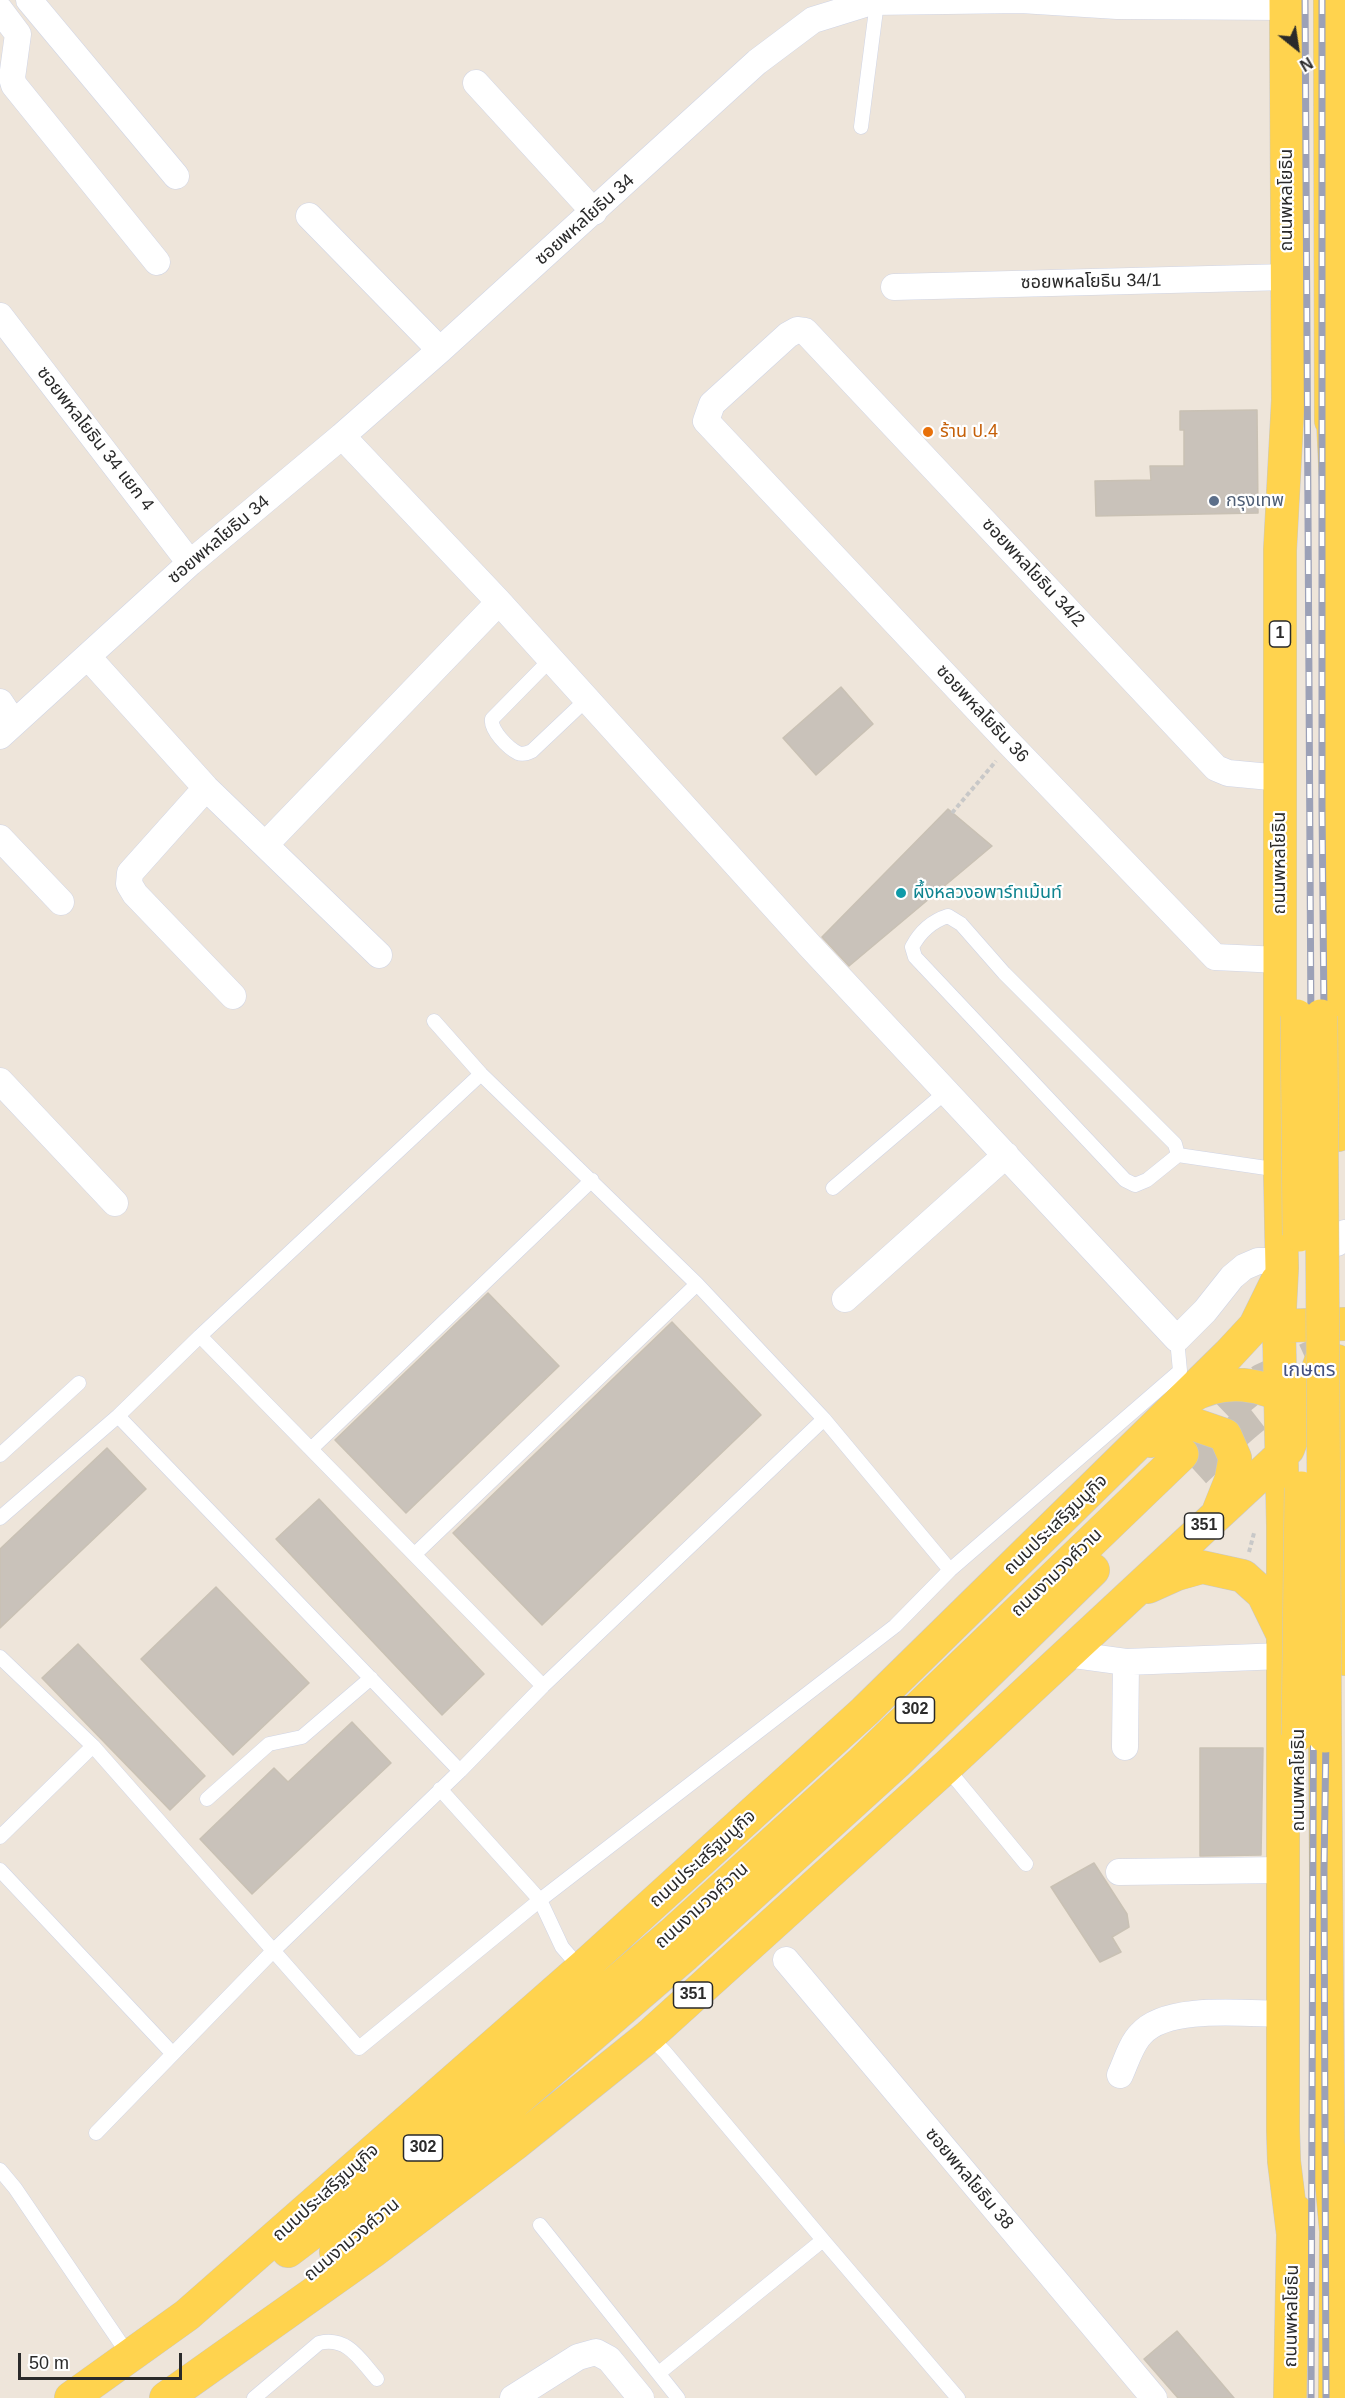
<!DOCTYPE html>
<meta charset="utf-8">
<style>
body{margin:0}
#map{position:relative;width:1345px;height:2398px;overflow:hidden;background:#eee5da;font-family:Arial,sans-serif}
canvas{display:block}
.north{position:absolute;left:1267px;top:18px;width:60px;height:60px;-webkit-text-stroke:4px #fff;paint-order:stroke;rotate:150deg;font-size:16px;font-weight:700;line-height:24px;text-align:center;color:#2a2a2a}
.north::after{content:'';display:block;margin:auto;width:21px;height:27px;background:#2a2a2a;clip-path:polygon(50% 0,100% 100%,50% 72%,0 100%)}
.scale{position:absolute;left:18px;top:2353px;width:164px;height:27px;box-sizing:border-box;border:3px solid #2a2a2a;border-top:0;padding-left:8px;font-size:18px;line-height:21px;white-space:nowrap;color:#2a2a2a;-webkit-text-stroke:4px #fff;paint-order:stroke}
</style>
<div id="map">
<canvas width="1345" height="2398"></canvas>
<div class="north">N</div>
<div class="scale">50 m</div>
</div>
<script>
const ctx = document.querySelector('canvas').getContext('2d');
ctx.lineJoin = 'round';
function fill(path, color) {
  ctx.fillStyle = color;
  ctx.fill(path, 'evenodd');
}
function trace(path, color, width, dash) {
  ctx.strokeStyle = color;
  ctx.lineWidth = width;
  ctx.lineCap = dash ? 'butt' : 'round';
  ctx.setLineDash(dash || []);
  ctx.stroke(path);
}
function label(font, color, halo, rows, align = 'center') {
  ctx.font = font + ' Arial,"Noto Sans Thai",sans-serif';
  ctx.lineWidth = 4.5;
  ctx.setLineDash([]);
  ctx.textBaseline = 'middle';
  ctx.strokeStyle = halo;
  ctx.fillStyle = color;
  for (const [text, x, y, turn = 0] of rows) {
    ctx.save();
    ctx.translate(x, y);
    ctx.rotate((+turn || 0) * Math.PI / 180);
    ctx.textAlign = isNaN(turn) ? turn : align;
    if (halo) ctx.strokeText(text, 0, 0);
    ctx.fillText(text, 0, 0);
    ctx.restore();
  }
}
const building = new Path2D(`
 M1257 410 1258 513 1096 516 1095 481 1151 480 1150 466H1184V430H1180V411Z
 M841 687 873 724 816 775 783 738Z
 M948 809 992 846 849 966 822 937Z
 M488 1293 559 1366 406 1513 335 1440Z
 M672 1322 761 1415 542 1625 453 1533Z
 M107 1448 146 1489 0 1628V1549Z
 M319 1499 484 1674 442 1715 276 1539Z
 M216 1587 309 1683 233 1755 141 1659Z
 M78 1644 205 1776 170 1810 42 1678Z
 M352 1722 391 1763 252 1894 200 1839 274 1768 288 1782Z
 M1200 1748H1263L1261 1855 1200 1856Z
 M1094 1863 1127 1914 1129 1927 1112 1937 1121 1952 1100 1962 1051 1887Z
 M1177 2331 1234 2398H1178L1144 2359Z`);
const primaryTunnel = new Path2D(`
 M1189 1446 1234 1403 1262 1380 1312 1357 1345 1358
 M1195 1471C1228 1441 1259 1405 1302 1389`);
const path = new Path2D(`
 M952 813 996 761
 M1249 1552 1254 1533`);
const lane = new Path2D(`
 M861 127 877 2
 M551 659 492 719C490 730 508 748 518 753 523 755 528 753 532 751L587 699
 M434 1021 481 1074 697 1284 824 1419 950 1570
 M1178 1155 1175 1144 1004 973 961 924 948 916C932 921 920 932 912 947L915 957 1125 1180 1135 1185 1147 1180 1178 1155 1280 1170
 M833 1188 947 1091
 M200 1336 543 1686
 M118 1416 460 1771
 M311 1449 592 1180
 M0 1455 79 1383
 M0 1518 118 1416 200 1336 481 1074
 M415 1554 697 1284
 M0 1657 93 1746 359 2048 540 1900 895 1626 950 1570 1180 1371 1177 1339
 M946 1767 1026 1864
 M440 1789 540 1900 562 1947 581 1969
 M207 1799 269 1744 302 1737 371 1678
 M0 1837 93 1746
 M0 1870 173 2054
 M649 2036 665 2052 823 2240 659 2373
 M96 2133 273 1951 460 1771 543 1686 824 1419
 M0 2170 15 2188 130 2357
 M540 2225 678 2398
 M823 2240 958 2398
 M254 2398 319 2343C348 2336 360 2360 377 2379`);
const street = new Path2D(`
 M29 0 176 176
 M0 10 18 34 12 78 14 85 157 262
 M476 83 594 212
 M309 216 440 350
 M894 287 1288 277
 M0 316 190 563
 M342 436 499 602 810 946 1177 1339 1205 1311 1232 1277 1244 1267 1258 1261H1282
 M88 657 206 788 379 955
 M0 702 14 723
 M0 736 190 563 342 436 440 350 757 62 813 20 871 2 1021 0 1117 6 1286 7
 M206 788 130 873 129 884 135 894 233 996
 M0 838 61 902
 M265 845 499 602
 M1280 960 1215 957 1010 744 706 421 712 404 788 335 797 330 805 331 1216 768 1228 773 1281 778
 M0 1081 115 1203
 M1337 1243 1345 1233
 M845 1299 1006 1155
 M1067 1654 1126 1662 1283 1656
 M1125 1747 1126 1662
 M1119 1872 1284 1870
 M786 1960 1154 2398
 M1120 2075C1126 2062 1131 2044 1141 2034 1167 2004 1247 2014 1284 2014
 M513 2398 578 2357 596 2352 609 2359 641 2398`);
const primary = new Path2D(`
 M1286 0 1288 400 1280 550V1170L1282 1268 1279 1326 1283 1525V2130L1284 2161 1293 2234
 M1330 0 1331 421
 M1332 399 1339 551 1338 1135
 M1279 1326 1345 1324
 M1337 1361 1344 1479 1345 1659
 M1188 1398C1223 1377 1264 1382 1297 1405
 M1150 1441 1175 1425 1193 1424 1225 1435 1235 1458 1231 1480 1219 1510
 M1148 1587 1177 1574 1202 1567 1243 1576 1263 1594 1281 1631
 M1325 1736 1328 2142 1336 2231
 M288 2251 421 2150 672 1934 862 1762 1182 1454
 M336 2252 425 2179 685 1955 896 1763 1093 1570
 M71 2398 187 2315 590 1961 865 1711 1229 1354 1255 1326 1277 1281
 M166 2398 372 2252 516 2143 649 2036 946 1767 1288 1449 1322 1358
 M1290 2398 1293 2234 1296 2211
 M1335 2398 1336 2231 1338 2209`);
const rail = new Path2D(`
 M1305 0 1314 1542 1311 2398
 M1322 0V806L1329 1534 1324 1870 1326 2398`);
const primaryBridge = new Path2D(`
 M1297 1016 1299 1235
 M1321 1016 1325 1736
 M1298 1735 1301 1488`);
const markers = [
 [928,432,6,"#e8710a"],
 [1214,501,6,"#5c6f8a"],
 [901,893,6,"#0f9aa8"]
];
const shields = [
 [1280,634,21],
 [1204,1526,39],
 [915,1710,39],
 [693,1995,39],
 [423,2148,39]
];
const shieldNames = [
 ["1",1280,634],
 ["351",1204,1526],
 ["302",915,1710],
 ["351",693,1995],
 ["302",423,2148]
];
const streetNames = [
 ["ถนนพหลโยธิน",1287,200,-90],
 ["ซอยพหลโยธิน 34",585,220,-42],
 ["ซอยพหลโยธิน 34/1",1091,282,-1],
 ["ซอยพหลโยธิน 34 แยก 4",95,439,52],
 ["ซอยพหลโยธิน 34",219,540,-40],
 ["ซอยพหลโยธิน 34/2",1033,573,47],
 ["ซอยพหลโยธิน 36",982,714,47],
 ["ถนนพหลโยธิน",1280,863,-90],
 ["ถนนประเสริฐมนูกิจ",1056,1525,-44],
 ["ถนนงามวงศ์วาน",1057,1573,-44],
 ["ถนนพหลโยธิน",1299,1780,-90],
 ["ถนนประเสริฐมนูกิจ",703,1859,-42],
 ["ถนนงามวงศ์วาน",702,1906,-42],
 ["ซอยพหลโยธิน 38",969,2179,50],
 ["ถนนประเสริฐมนูกิจ",326,2193,-42],
 ["ถนนงามวงศ์วาน",352,2240,-40],
 ["ถนนพหลโยธิน",1292,2316,-89]
];
const foodNames = [
 ["ร้าน ป.4",940,432]
];
const serviceNames = [
 ["กรุงเทพ",1226,501]
];
const cultureNames = [
 ["ผึ้งหลวงอพาร์ทเม้นท์",913,893]
];
const neighbourhoodNames = [
 ["เกษตร",1309,1370]
];
fill(building, '#c9c2ba');
trace(building, '#c9c1b4', 1.5);
trace(primaryTunnel, '#c7c0b7', 33, [33, 16]);
trace(lane, '#cfd4e5', 15);
trace(street, '#cfd4e5', 27);
trace(primary, '#c8c8c8', 34);
trace(path, '#c8c8c8', 4, [4.5, 3]);
trace(lane, '#fff', 14);
trace(street, '#fff', 26);
trace(primary, '#ffd34e', 33);
trace(rail, '#9ca1b7', 7);
trace(rail, '#fff', 4.5, [14]);
trace(primaryBridge, '#c8c8c8', 34, []);
trace(primaryBridge, '#ffd34e', 33);
for (const [x, y, r, color] of markers) {
  const dot = new Path2D();
  dot.arc(x, y, r, 0, 2 * Math.PI);
  ctx.fillStyle = color;
  ctx.fill(dot);
  trace(dot, '#fff', 2);
}
for (const [x, y, w] of shields) {
  const box = new Path2D();
  box.roundRect(x - w / 2, y - 13, w, 26, 4.5);
  ctx.fillStyle = '#fff';
  ctx.fill(box);
  trace(box, '#2a2a2a', 1.5);
}
label('bold 16px', '#2a2a2a', null, shieldNames);
label('18px', '#2a2a2a', '#fff', streetNames);
label('18px', '#c56008', '#fff', foodNames, 'left');
label('18px', '#4e5e75', '#fff', serviceNames, 'left');
label('18px', '#0d838f', '#fff', cultureNames, 'left');
label('20px', '#455180', '#fff', neighbourhoodNames);
</script>
